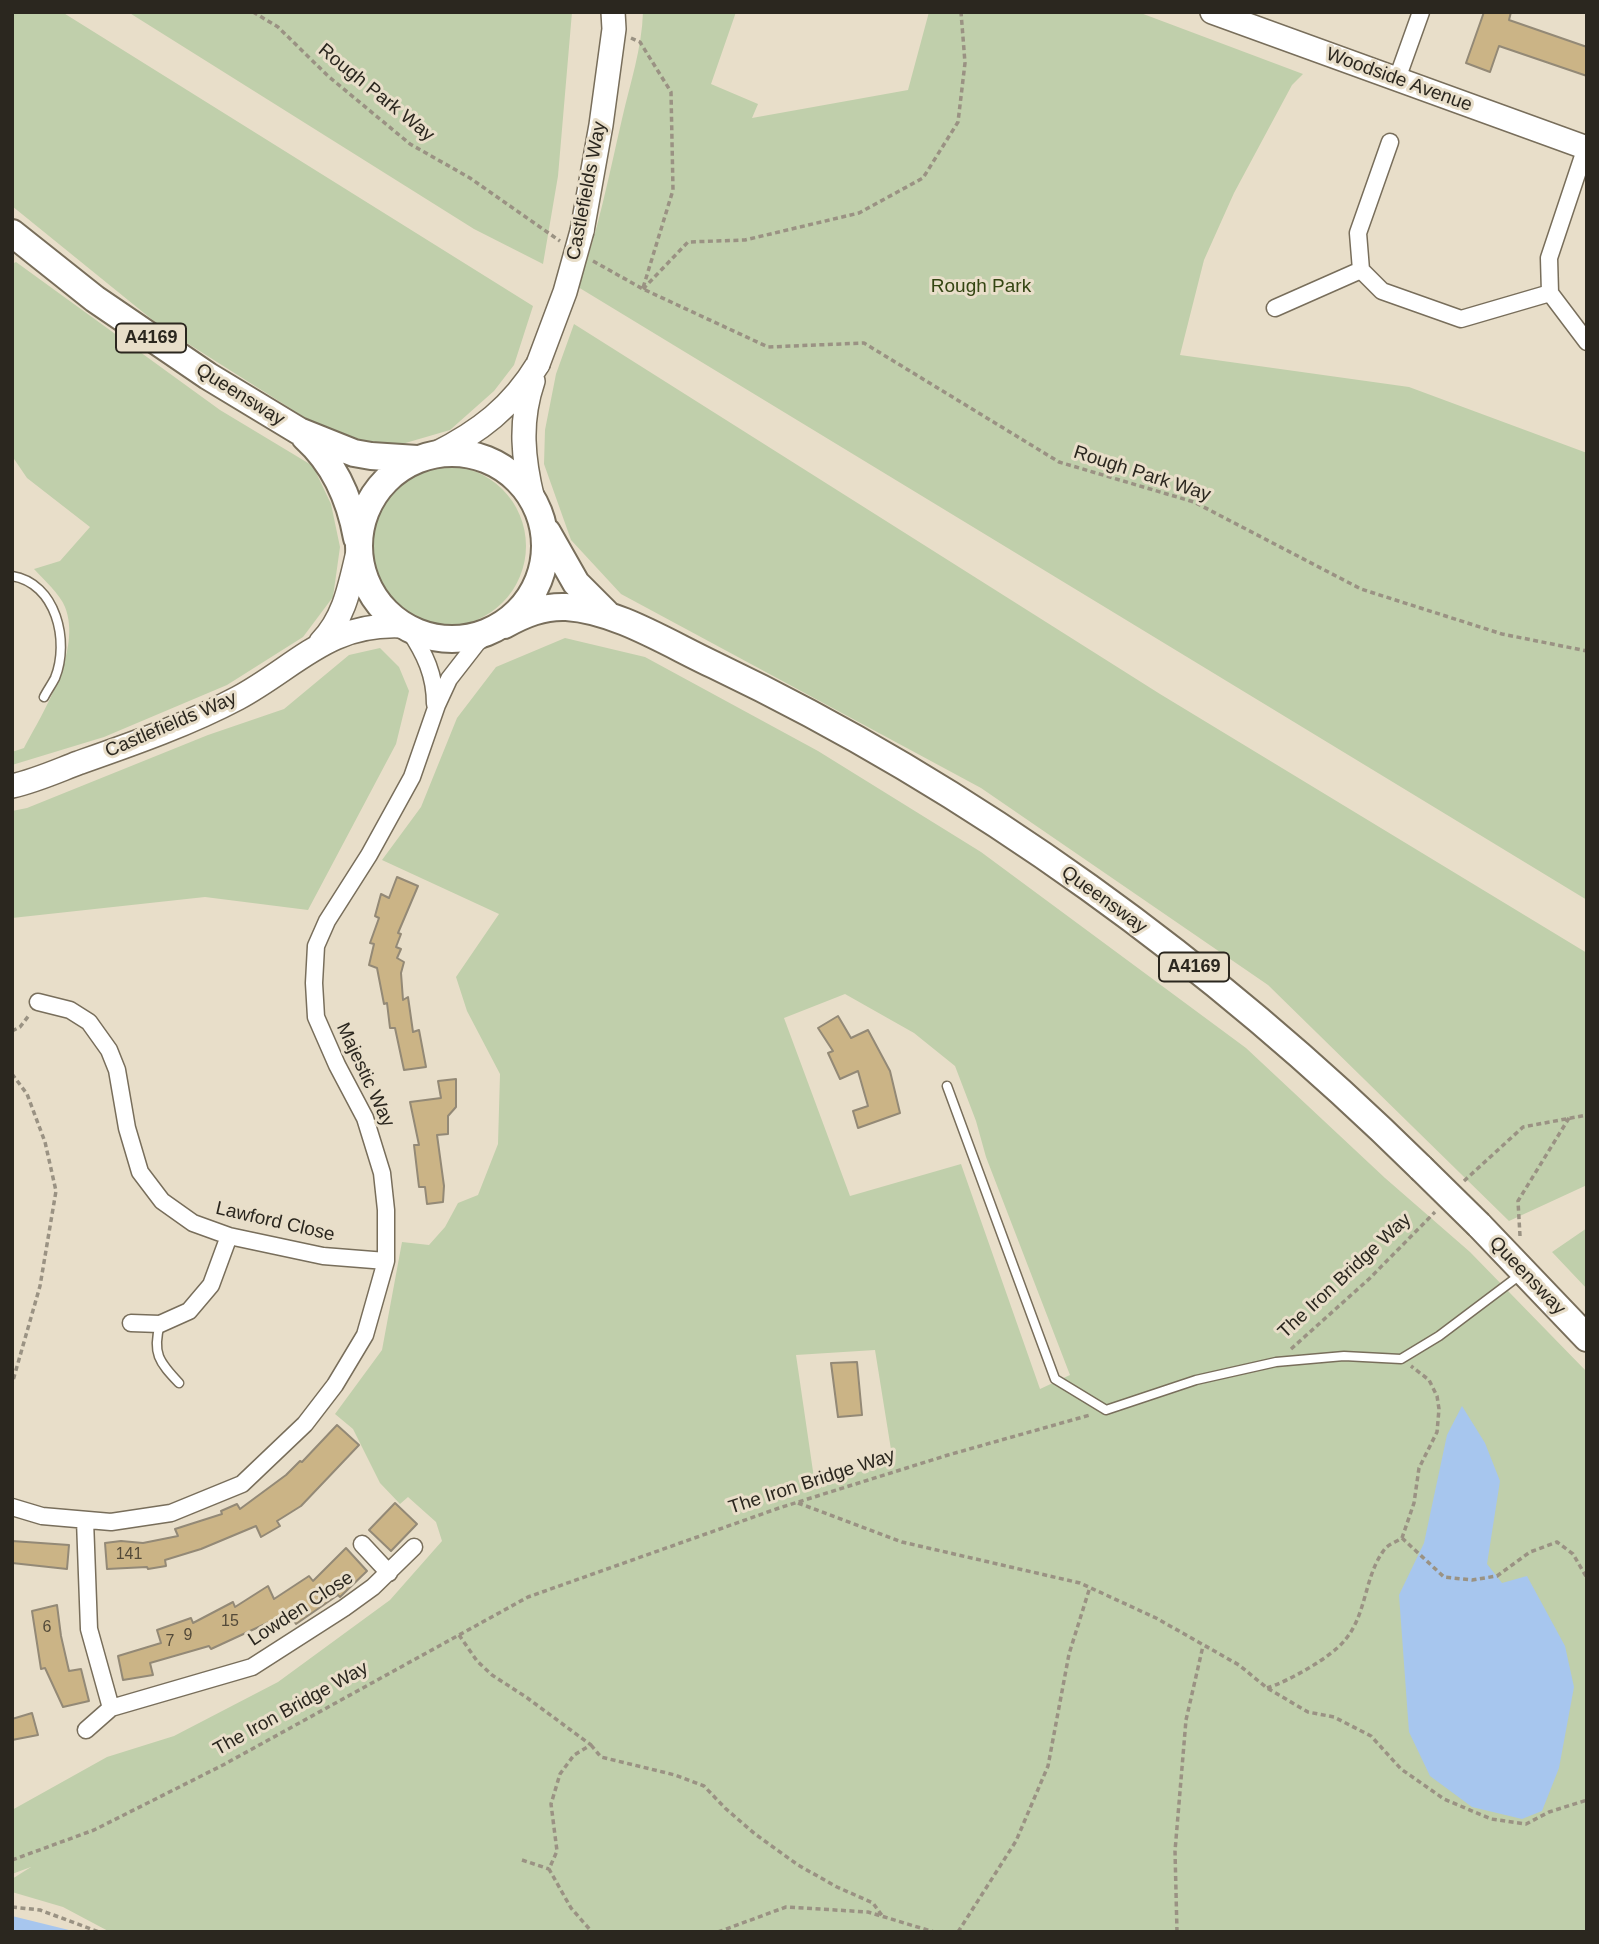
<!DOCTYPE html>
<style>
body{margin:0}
#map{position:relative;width:1599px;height:1944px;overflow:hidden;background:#e8dec9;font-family:Arial,sans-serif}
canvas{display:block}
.frame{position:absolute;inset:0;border:14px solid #2b271f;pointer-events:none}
</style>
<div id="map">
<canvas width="1599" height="1944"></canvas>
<div class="frame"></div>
</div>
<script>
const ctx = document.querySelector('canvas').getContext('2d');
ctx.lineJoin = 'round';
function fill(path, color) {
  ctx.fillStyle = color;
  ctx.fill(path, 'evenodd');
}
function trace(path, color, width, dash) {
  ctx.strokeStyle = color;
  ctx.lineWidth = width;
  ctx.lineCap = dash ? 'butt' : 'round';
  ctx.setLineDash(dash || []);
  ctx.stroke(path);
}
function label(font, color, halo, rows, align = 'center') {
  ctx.font = font + ' Arial,sans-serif';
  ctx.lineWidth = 6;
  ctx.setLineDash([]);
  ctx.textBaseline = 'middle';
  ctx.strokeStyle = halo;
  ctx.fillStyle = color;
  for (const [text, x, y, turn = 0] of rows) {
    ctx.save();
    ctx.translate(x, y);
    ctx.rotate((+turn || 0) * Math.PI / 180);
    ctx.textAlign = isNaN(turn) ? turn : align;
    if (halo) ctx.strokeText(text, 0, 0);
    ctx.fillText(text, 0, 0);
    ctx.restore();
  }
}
const green = new Path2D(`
 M12 12H62L533 306 514 365 494 391 450 430 402 444 370 442 331 434 160 326 12 206Z
 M128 12H572L558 176 543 264 474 229Z
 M643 12H736L711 84 758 104 752 118 908 90 929 12H1138L1303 74 1292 85 1234 193 1204 260 1180 355 1409 387 1587 453V900L578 287C598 232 609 175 622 119 630 84 642 48 643 12Z
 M16 262 220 410 313 466 331 504 340 547 333 597 303 637 227 685 104 737 12 765V752L24 748C44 711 82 650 65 607 60 594 44 580 34 569L60 561 90 527 27 478 12 456V264Z
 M574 324 1160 694 1587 953V1185L1509 1221 1268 985 981 788 621 594 571 540 544 464 545 430 556 374Z
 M366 546a80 80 0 1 1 160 0a80 80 0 1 1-160 0Z
 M565 638 645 657 818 751 981 852 1246 1048 1385 1178 1470 1252 1587 1372V1932H110L63 1907 12 1892V1879L31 1867 12 1874V1810L107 1757 174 1736 278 1682 390 1600 442 1541 436 1522 408 1497 400 1504 380 1483 353 1429 335 1414 382 1350 402 1242 429 1245 445 1227 458 1203 478 1195 498 1144 500 1074 467 1011 456 977 499 914 382 860 421 807 457 718 496 667ZM845 994 914 1033 955 1066 976 1121 986 1157 1070 1375 1040 1389 961 1164 850 1196 784 1018ZM875 1350 893 1462 815 1485 796 1355Z
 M380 648 399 667 409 691 396 744 308 910 205 897 12 918V811L27 808 208 735 284 709 349 655Z
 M1587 1228V1289L1552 1252Z`);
const water = new Path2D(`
 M1462 1406 1485 1443 1500 1481 1487 1564 1502 1583 1527 1576 1565 1646 1574 1687 1559 1768 1542 1811 1522 1819 1472 1807 1430 1776 1409 1732 1399 1595 1424 1543 1447 1435Z
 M12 1916 77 1932H12Z`);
const building = new Path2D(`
 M1484 12H1511L1509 20 1587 47V76L1499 46 1490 72 1466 63Z
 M397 877 418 886 398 933 401 934 396 947 401 949 397 958 404 962 401 973 403 1000 408 997 413 1032 419 1030 426 1067 404 1070 395 1028H390L387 1003 384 1004 377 968 369 965 374 944 370 943 379 918 375 916 381 894 389 898Z
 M838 1016 851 1038 868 1030 890 1071 900 1113 858 1128 853 1111 868 1106 858 1071 840 1079 828 1053 833 1051 818 1028Z
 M456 1079V1107L448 1116V1134L437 1135 444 1186 443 1202 427 1204 425 1187H419L414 1145H419L410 1102 441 1098 438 1081Z
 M857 1362 862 1415 838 1417 831 1363Z
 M337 1425 359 1445 301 1506 277 1521 280 1526 261 1537 256 1526 201 1549 165 1560 166 1566 148 1569 147 1567 107 1569 105 1543 121 1541 143 1543 178 1536 175 1529 222 1514 221 1511 237 1504 240 1509 286 1475 300 1461 302 1462Z
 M395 1503 417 1524 391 1551 369 1530Z
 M12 1541 69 1545 67 1569 12 1563Z
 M346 1548 367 1571 340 1597 338 1595 296 1624 289 1613 211 1649 209 1646 150 1663 153 1675 123 1680 118 1656 161 1643 157 1630 191 1618 193 1623 233 1602 235 1607 268 1586 274 1599 309 1576 313 1581Z
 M57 1605 61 1636 69 1671 81 1669 89 1701 63 1707 45 1668 41 1669 32 1611Z
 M32 1713 38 1735 12 1740V1719Z`);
const path = new Path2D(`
 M253 12 278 27 328 76 410 144 470 178 560 241
 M631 38 640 42 671 92 673 190 643 288
 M593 261 643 289 768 347 864 343 1059 462 1194 502 1361 589 1502 634 1587 651
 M643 289 688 242 745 240 859 213 923 178 958 122 965 63 961 12
 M12 1031 20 1027 30 1014
 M12 1074 27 1094 45 1142 56 1191 40 1286 12 1384
 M1464 1181 1523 1127 1587 1115
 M1520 1236 1518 1201 1569 1118
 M1291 1349 1369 1279 1435 1212
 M798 1503 902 1542 1080 1583 1156 1618 1239 1665 1267 1688 1308 1712 1334 1717 1371 1736 1401 1769 1444 1799 1491 1819 1526 1824 1549 1812 1587 1800
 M1402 1538 1444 1577 1472 1580 1497 1576 1530 1552 1557 1542 1573 1554 1587 1578
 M459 1635 477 1661 492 1675 526 1697 591 1745 574 1755 560 1774 551 1804 557 1851 549 1869 571 1908 592 1932
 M1267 1688C1287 1682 1332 1657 1345 1640 1367 1614 1364 1577 1384 1550 1387 1545 1396 1542 1402 1538L1414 1503 1419 1468 1437 1432 1439 1409 1437 1396 1429 1380 1411 1366
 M591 1745 601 1757 675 1775 704 1786 725 1808 755 1834 798 1865 837 1887 873 1903 883 1917
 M12 1860 94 1830 223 1765 528 1597 779 1508 948 1455 1090 1415
 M522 1860 549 1869
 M12 1907 40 1910 99 1932
 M718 1932 786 1907 868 1912 934 1932
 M958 1932 1016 1841 1048 1766 1069 1654 1090 1587
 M1177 1932 1175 1851 1186 1720 1203 1646`);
const lane = new Path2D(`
 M12 576C56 583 70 641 55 678 52 684 47 691 44 697
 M947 1086 1055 1379 1106 1410 1196 1380 1276 1362 1344 1356 1401 1359 1439 1336 1520 1275
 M160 1324C152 1353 159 1362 179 1383`);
const street = new Path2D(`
 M1397 79 1421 12
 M1390 142 1358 233 1361 270 1382 291 1461 319 1550 293
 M1586 147 1549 258 1550 293 1587 342
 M1275 308 1361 270
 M409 630C425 654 435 675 435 704
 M38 1002 70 1010 89 1022 109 1050 117 1070 127 1128 140 1172 162 1201 193 1223 229 1236 323 1256 386 1261
 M131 1323 160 1324 189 1311 211 1285 229 1236
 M12 1507 42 1516 111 1522 171 1513 242 1484 305 1424 335 1385 365 1335 386 1261V1210L382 1173 365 1118 337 1065 316 1017 314 983 316 946 327 921 369 855 412 777 437 705 449 679 477 643 489 633
 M85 1520 89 1629 111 1708 252 1667 344 1608 373 1587 414 1547
 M362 1544 389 1573
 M86 1730 111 1708`);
const secondary = new Path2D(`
 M1212 12 1587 148
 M582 231 601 125 614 29 613 12
 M533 381C519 422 523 459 533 500
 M435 454C479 432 512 407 538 364
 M321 642C345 617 350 585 358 552
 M12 786C35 781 57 771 78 763 132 744 187 725 238 698 297 666 328 623 401 626`);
const primary = new Path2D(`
 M12 233 95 299 208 376 299 431 354 453 371 456 417 459
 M305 437C335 464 350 499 357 538
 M359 546a93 93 0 1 1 186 0a93 93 0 1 1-186 0Z
 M547 532 576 583 606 613
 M504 625C524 614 543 606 566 607 616 610 669 644 714 665 976 790 1215 965 1421 1168
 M1479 1225 1587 1338`);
const secondaryBridge = new Path2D(`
 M538 364 565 292 582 231`);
const primaryBridge = new Path2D(`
 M1421 1168 1479 1225`);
const numberNames = [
 ["141",129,1555],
 ["15",230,1622],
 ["6",47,1628],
 ["9",188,1636],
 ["7",170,1642]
];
const shields = [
 [151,338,70],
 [1194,967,70]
];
const shieldNames = [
 ["A4169",151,338],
 ["A4169",1194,967]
];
const streetNames = [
 ["Woodside Avenue",1399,80,20],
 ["Rough Park Way",376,93,39],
 ["Castlefields Way",587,191,-79],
 ["Queensway",240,395,32],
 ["Rough Park Way",1142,474,18],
 ["Castlefields Way",171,725,-23],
 ["Queensway",1104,900,36],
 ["Majestic Way",365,1075,65],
 ["Lawford Close",275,1222,13],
 ["The Iron Bridge Way",1345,1276,-43],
 ["Queensway",1527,1276,46],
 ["The Iron Bridge Way",812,1482,-18],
 ["Lowden Close",301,1609,-33],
 ["The Iron Bridge Way",291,1709,-29]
];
const parkNames = [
 ["Rough Park",981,287]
];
fill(green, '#c0cfab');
fill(water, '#a7c6ee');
fill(building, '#cbb486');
trace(building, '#938976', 2);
trace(lane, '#786e5b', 11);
trace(street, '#786e5b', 19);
trace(secondary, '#786e5b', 26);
trace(primary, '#786e5b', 30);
trace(path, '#9a9283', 3.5, [5, 3.5]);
trace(lane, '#fff', 8);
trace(street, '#fff', 16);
trace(secondary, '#fff', 23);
trace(primary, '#fff', 26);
trace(secondaryBridge, '#786e5b', 26, []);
trace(primaryBridge, '#786e5b', 30, []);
trace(secondaryBridge, '#fff', 23);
trace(primaryBridge, '#fff', 26);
label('16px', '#534a39', null, numberNames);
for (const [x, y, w] of shields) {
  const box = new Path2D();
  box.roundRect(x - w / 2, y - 14.5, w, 29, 5);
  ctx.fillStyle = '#e8dec9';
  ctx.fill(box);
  trace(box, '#2b271f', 2);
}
label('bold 18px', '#2b271f', null, shieldNames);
label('19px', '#2b271f', '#e8dec9', streetNames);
label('19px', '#344512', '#e8dec9', parkNames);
</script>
